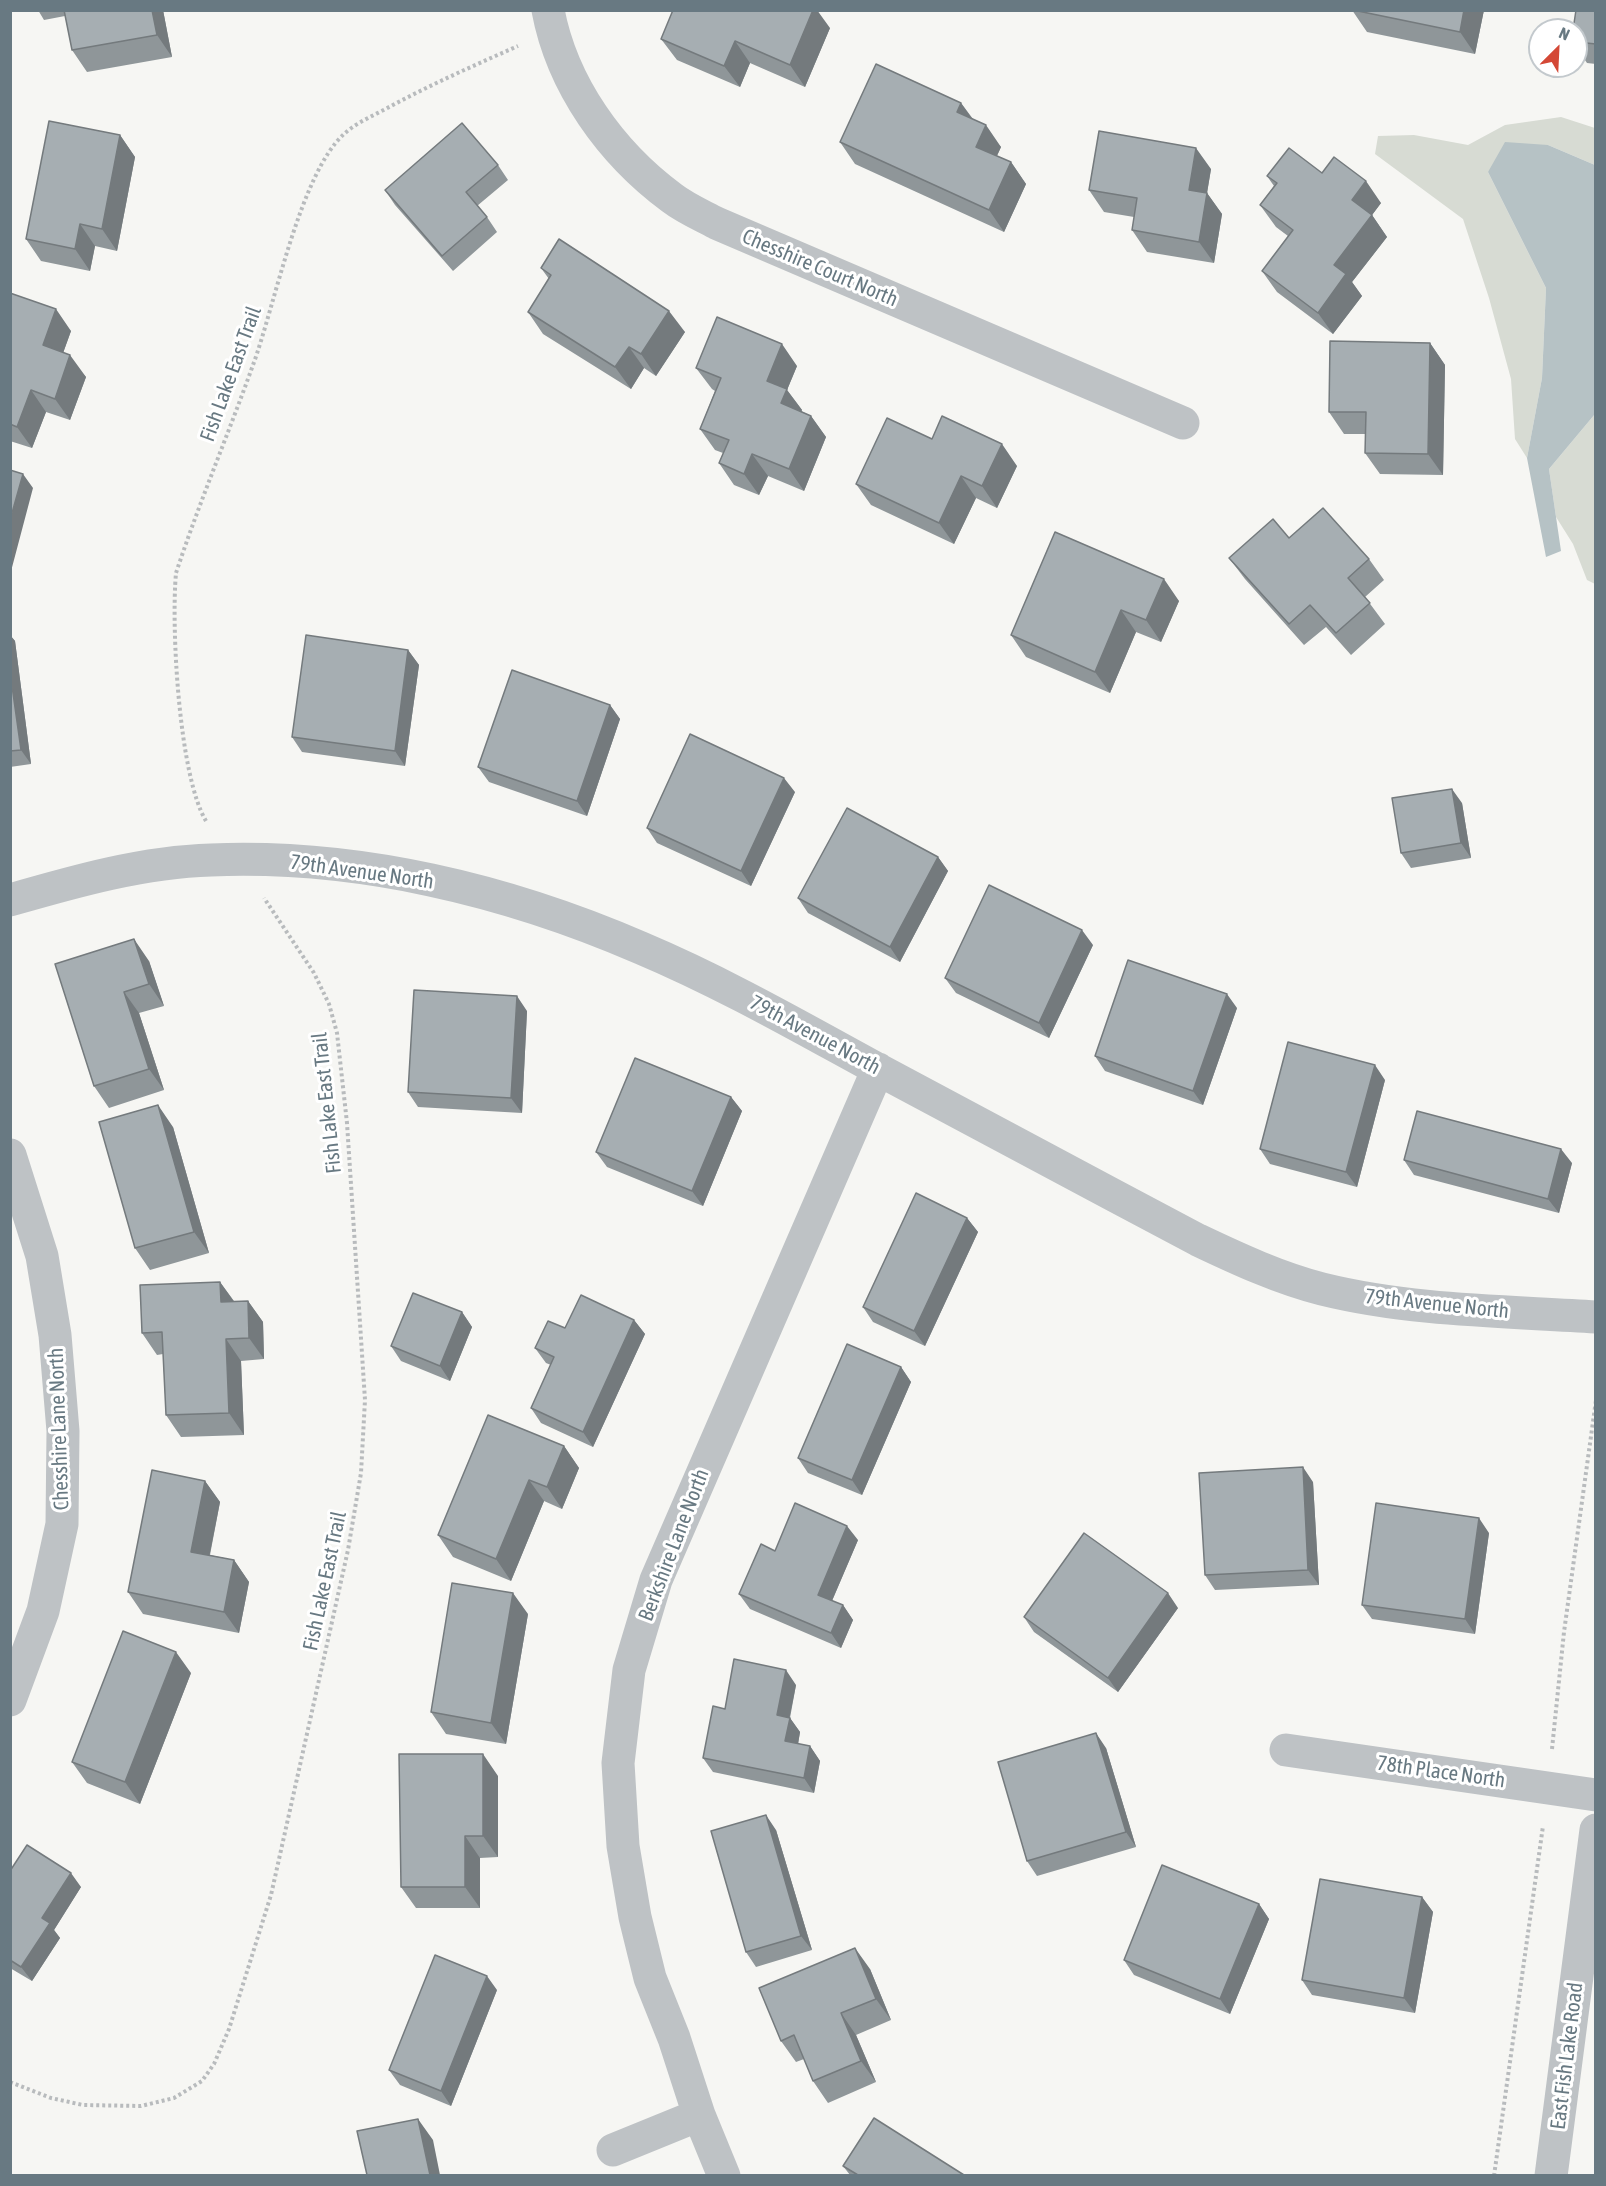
<!DOCTYPE html>
<style>
body{margin:0}
#map{position:relative;width:1606px;height:2186px;overflow:hidden;background:#f6f6f3;font-family:"Asap Condensed",sans-serif}
canvas{display:block}
.frame{position:absolute;inset:0;border:12px solid #687982;pointer-events:none}
.north{position:absolute;left:1528px;top:18px;width:60px;height:60px;box-sizing:border-box;background:#fff;border:2px solid #c3c9cd;border-radius:50%;rotate:24deg;font-size:16px;font-weight:700;line-height:24px;text-align:center;color:#687982}
.north::after{content:'';display:block;margin:auto;width:21px;height:27px;background:#d44836;clip-path:polygon(50% 0,100% 100%,50% 72%,0 100%)}
</style>
<div id="map">
<canvas width="1606" height="2186"></canvas>
<div class="frame"></div>
<div class="north">N</div>
</div>
<script>
const ctx = document.querySelector('canvas').getContext('2d');
ctx.lineJoin = 'round';
function fill(path, color) {
  ctx.fillStyle = color;
  ctx.fill(path, 'evenodd');
}
function trace(path, color, width, dash) {
  ctx.strokeStyle = color;
  ctx.lineWidth = width;
  ctx.lineCap = dash ? 'butt' : 'round';
  ctx.setLineDash(dash || []);
  ctx.stroke(path);
}
function label(font, color, halo, rows, align = 'center') {
  ctx.font = font + ' "Asap Condensed",sans-serif';
  ctx.lineWidth = 6;
  ctx.setLineDash([]);
  ctx.textBaseline = 'middle';
  ctx.strokeStyle = halo;
  ctx.fillStyle = color;
  for (const [text, x, y, turn = 0] of rows) {
    ctx.save();
    ctx.translate(x, y);
    ctx.rotate((+turn || 0) * Math.PI / 180);
    ctx.textAlign = isNaN(turn) ? turn : align;
    if (halo) ctx.strokeText(text, 0, 0);
    ctx.fillText(text, 0, 0);
    ctx.restore();
  }
}
const green = new Path2D(`
 M1561 117 1595 128V165L1548 145 1488 172 1546 288 1542 378 1527 458 1515 439 1511 379 1489 298 1463 219 1375 154 1378 136 1414 135 1468 145 1505 125Z
 M1595 414V584L1587 580 1573 544 1556 517 1549 469Z`);
const water = new Path2D(`
 M1505 142 1548 145 1595 165V414L1549 469 1561 551 1546 557 1527 458 1542 378 1546 288 1488 172Z`);
const path = new Path2D(`
 M206 821C179 776 171 628 176 573 199 503 228 435 253 365 275 305 300 174 344 134 357 122 375 115 391 106 432 84 475 65 518 46
 M1552 1749 1564 1632 1596 1400
 M10 2082 51 2098 83 2105 141 2106 174 2098 202 2081 214 2064 229 2029 271 1895 348 1550 361 1473 365 1400 347 1123 337 1033 329 1004 314 973 264 898
 M1494 2176 1543 1826`);
const minor = new Path2D(`
 M548 10C562 85 611 153 672 198 685 208 701 215 716 223L1183 423
 M10 900C76 881 143 862 211 860 358 854 507 890 641 948 724 983 802 1028 881 1071 986 1127 1092 1184 1198 1240 1238 1259 1279 1278 1322 1289 1411 1311 1504 1311 1596 1317
 M10 1155 42 1256 55 1335 63 1431 62 1524 43 1611 10 1700
 M1286 1750 1596 1795
 M699 2115 674 2038 650 1978 635 1917 623 1846 618 1763 629 1670 656 1580 878 1069
 M613 2150 699 2115 724 2176
 M1551 2176 1596 1830`);
const wall = new Path2D(`
 M38 10H163L172 57 87 72 72 50 65 16 44 20Z
 M1352 10H1484L1475 54 1367 32Z
 M1596 10V64L1587 63 1576 47V30Z
 M830 28 805 87 750 63 740 87 677 60 661 39Z
 M961 103 973 119 1001 147 997 156 1011 162 1026 184 1004 232 855 164 840 142Z
 M120 135 135 157 117 251 95 246 90 271 41 261 26 239Z
 M498 165 508 180 477 206 487 217 497 232 453 271 395 205 385 190Z
 M1211 169 1207 193 1222 214 1214 263 1147 252 1132 230 1134 217 1104 212 1089 190Z
 M1322 173 1381 203 1372 215 1387 237 1352 282 1362 296 1333 334 1277 292 1262 271 1288 236 1276 227 1260 205 1274 186 1267 176Z
 M541 268 685 332 656 376 644 368 631 389 543 334 528 312 549 279Z
 M10 293 71 331 63 353 86 377 70 420 46 412 32 448 10 441Z
 M1430 343 1445 365 1443 475 1380 474 1365 453 1366 434H1344L1329 412Z
 M797 366 787 390 802 410 801 411 811 416 826 437 804 491 768 476 759 495 734 485 719 463 723 453 715 450 700 429 715 391 712 389 696 368Z
 M932 439 1017 466 997 508 976 498 954 544 871 505 856 484Z
 M1055 532 1179 601 1161 642 1136 632 1110 693 1026 657 1011 635Z
 M1289 538 1369 559 1384 580 1365 597 1385 624 1351 655 1326 627 1304 645 1245 579 1229 558Z
 M10 635 15 641 31 764 10 767Z
 M408 650 419 665 405 766 302 752 292 737Z
 M610 705 620 719 587 816 489 782 478 767Z
 M795 792 751 886 657 843 647 828Z
 M1462 803 1471 858 1411 868 1401 853Z
 M938 857 948 871 900 962 808 913 798 898Z
 M1093 945 1049 1038 956 993 945 978Z
 M149 961 164 1006 139 1013 164 1090 109 1108 94 1086 55 964Z
 M1237 1008 1203 1105 1105 1071 1095 1056Z
 M527 1011 522 1113 418 1107 408 1092Z
 M1385 1080 1357 1187 1270 1164 1260 1149Z
 M731 1097 742 1111 703 1206 607 1167 596 1152Z
 M173 1127 209 1253 150 1270 135 1248Z
 M1404 1160 1572 1163 1559 1213 1414 1175Z
 M967 1218 978 1232 925 1346 873 1322 863 1307Z
 M220 1282 234 1301H248L263 1322 264 1359 241 1361 244 1435 181 1437 166 1415 163 1354 157 1355 142 1333Z
 M462 1312 472 1327 450 1381 401 1361 391 1346Z
 M634 1320 645 1334 593 1447 541 1423 531 1408 551 1365 546 1363 535 1348 565 1328Z
 M901 1367 911 1382 862 1495 808 1473 798 1458Z
 M564 1446 579 1468 562 1509 544 1501 511 1581 453 1557 438 1535Z
 M205 1481 220 1502 210 1555 234 1560 249 1582 239 1633 143 1614 128 1592Z
 M1313 1482 1319 1585 1215 1590 1205 1575Z
 M1489 1533 1475 1634 1372 1619 1362 1605Z
 M858 1540 832 1601 843 1605 853 1620 841 1648 750 1609 739 1594 775 1551Z
 M1178 1608 1118 1692 1034 1632 1024 1617Z
 M528 1614 506 1744 446 1734 431 1712Z
 M191 1673 140 1804 87 1783 72 1762Z
 M796 1685 790 1718 800 1732 798 1744 810 1746 820 1761 814 1793 713 1772 703 1758 725 1709Z
 M1106 1748 1136 1847 1037 1876 1027 1861Z
 M498 1776V1857L480 1858V1908H416L401 1887Z
 M776 1830 812 1950 756 1967 746 1952Z
 M10 1871 81 1887 54 1930 60 1938 32 1981 10 1968Z
 M1422 1897 1433 1912 1415 2013 1312 1995 1302 1980Z
 M1259 1904 1269 1919 1230 2014 1134 1975 1124 1960Z
 M870 1969 891 2020 856 2035 876 2082 828 2103 813 2081 804 2059 796 2062 781 2041Z
 M497 1990 451 2106 400 2085 389 2070Z
 M843 2166 964 2175H850Z`);
const shadedWall = new Path2D(`
 M152 10H163L172 57 157 35Z
 M813 10H817L830 28 805 87 790 65Z
 M1464 10H1484L1475 54 1460 32Z
 M735 41 750 63 740 87 724 66Z
 M961 103 976 124 957 112Z
 M986 125 1001 147 991 168 976 147Z
 M120 135 135 157 117 251 102 229Z
 M1196 148 1211 169 1207 193 1222 214 1214 263 1199 242 1189 190Z
 M1011 162 1026 184 1004 232 989 210Z
 M1366 181 1381 203 1372 215 1387 237 1352 282 1362 296 1333 334 1318 313 1334 265 1352 200Z
 M80 224 95 246 90 271 75 249Z
 M56 309 71 331 58 367 43 345Z
 M669 311 685 332 656 376 641 354Z
 M1430 343 1445 365 1443 475 1428 454Z
 M782 344 797 366 787 390 802 410 796 424 767 381Z
 M629 347 644 368 631 389 615 367Z
 M70 355 86 377 70 420 55 399Z
 M31 390 46 412 32 448 17 427Z
 M811 416 826 437 804 491 789 469Z
 M1002 444 1017 466 997 508 982 486Z
 M752 454 768 476 759 495 744 474Z
 M23 474 33 488 10 575V520Z
 M961 476 976 498 954 544 939 523Z
 M1164 579 1179 601 1161 642 1146 620Z
 M1121 610 1136 632 1110 693 1095 672Z
 M10 635 15 641 31 764 21 750 10 672Z
 M408 650 419 665 405 766 395 751Z
 M610 705 620 719 587 816 577 801Z
 M784 778 795 792 751 886 741 871Z
 M1452 789 1462 803 1471 858 1461 843Z
 M938 857 948 871 900 962 890 947Z
 M1082 930 1093 945 1049 1038 1039 1023Z
 M134 939 149 961 164 1006 149 984Z
 M124 992 139 1013 164 1090 149 1069Z
 M1227 994 1237 1008 1203 1105 1193 1091Z
 M517 996 527 1011 522 1113 511 1098Z
 M1375 1065 1385 1080 1357 1187 1346 1172Z
 M731 1097 742 1111 703 1206 692 1191Z
 M158 1105 173 1127 209 1253 194 1232Z
 M1561 1149 1572 1163 1559 1213 1548 1199Z
 M967 1218 978 1232 925 1346 914 1331Z
 M220 1282 235 1303 221 1302Z
 M248 1301 263 1322 264 1359 249 1338Z
 M462 1312 472 1327 450 1381 440 1366Z
 M634 1320 645 1334 593 1447 583 1432Z
 M226 1339 241 1361 244 1435 229 1413Z
 M901 1367 911 1382 862 1495 852 1480Z
 M564 1446 579 1468 562 1509 547 1487Z
 M1303 1467 1313 1482 1319 1585 1308 1570Z
 M529 1480 544 1501 511 1581 496 1559Z
 M205 1481 220 1502 206 1573 191 1552Z
 M1479 1518 1489 1533 1475 1634 1465 1619Z
 M847 1526 858 1540 828 1610 818 1595Z
 M234 1560 249 1582 239 1633 224 1612Z
 M513 1593 528 1614 506 1744 491 1723Z
 M1168 1593 1178 1608 1118 1692 1108 1678Z
 M843 1605 853 1620 841 1648 831 1633Z
 M176 1652 191 1673 140 1804 125 1782Z
 M786 1670 796 1685 787 1730 777 1715Z
 M790 1718 800 1732 796 1756 785 1741Z
 M1096 1733 1106 1748 1136 1847 1126 1832Z
 M810 1746 820 1761 814 1793 804 1778Z
 M483 1754 498 1776V1857L483 1836Z
 M766 1815 776 1830 812 1950 801 1936Z
 M465 1836 480 1858V1908L465 1887Z
 M71 1873 81 1887 54 1930 60 1938 32 1981 21 1967 42 1918Z
 M1422 1897 1433 1912 1415 2013 1404 1998Z
 M1259 1904 1269 1919 1230 2014 1220 1999Z
 M855 1948 870 1969 891 2020 876 1999Z
 M487 1976 497 1990 451 2106 441 2091Z
 M841 2013 856 2035 876 2082 861 2061Z
 M418 2119 433 2140 440 2175H430Z`);
const building = new Path2D(`
 M64 10H152L157 35 72 50Z
 M673 10H813L790 65 735 41 724 66 661 39Z
 M1353 10H1464L1460 32Z
 M1576 10H1596V44L1576 42V30H1573Z
 M876 64 961 103 957 112 986 125 976 147 1011 162 989 210 840 142Z
 M49 121 120 135 102 229 80 224 75 249 26 239Z
 M462 123 498 165 466 192 487 217 442 256 385 190Z
 M1099 131 1196 148 1189 190 1207 193 1199 242 1132 230 1137 198 1089 190Z
 M1289 148 1322 173 1334 157 1366 181 1352 200 1372 215 1334 265 1346 274 1318 313 1262 271 1293 230 1260 205 1277 183 1267 176Z
 M559 239 669 311 641 354 629 347 615 367 528 312 551 275 541 268Z
 M10 293 56 309 43 345 70 355 55 399 31 390 17 427 10 424Z
 M717 317 782 344 767 381 787 389 781 403 811 416 789 469 752 454 744 474 719 463 729 440 700 429 721 378 696 368Z
 M1330 341 1430 343 1428 454 1365 453 1366 412H1329Z
 M942 416 1002 444 982 486 961 476 939 523 856 484 887 418 932 439Z
 M10 470 23 474 10 520Z
 M1323 508 1369 559 1348 578 1370 603 1336 633 1310 605 1289 624 1229 558 1273 519 1289 538Z
 M1055 532 1164 579 1146 620 1121 610 1095 672 1011 635Z
 M306 635 408 650 395 751 292 737Z
 M512 670 610 705 577 801 478 767Z
 M10 672 21 750 10 751Z
 M690 734 784 778 741 871 647 828Z
 M1452 789 1461 843 1401 853 1392 798Z
 M847 808 938 857 890 947 798 898Z
 M989 885 1082 930 1039 1023 945 978Z
 M134 939 149 984 124 992 149 1069 94 1086 55 964Z
 M1128 960 1227 994 1193 1091 1095 1056Z
 M414 990 517 996 511 1098 408 1092Z
 M1288 1042 1375 1065 1346 1172 1260 1149Z
 M635 1058 731 1097 692 1191 596 1152Z
 M158 1105 194 1232 135 1248 99 1122Z
 M1417 1111 1561 1149 1548 1199 1404 1160Z
 M916 1193 967 1218 914 1331 863 1307Z
 M220 1282 221 1302 248 1301 249 1338 226 1339 229 1413 166 1415 162 1332 142 1333 140 1285Z
 M413 1293 462 1312 440 1366 391 1346Z
 M581 1295 634 1320 583 1432 531 1408 554 1357 535 1348 548 1321 565 1328Z
 M847 1344 901 1367 852 1480 798 1458Z
 M488 1415 564 1446 547 1487 529 1480 496 1559 438 1535Z
 M1303 1467 1308 1570 1205 1575 1199 1473Z
 M152 1470 205 1481 191 1552 234 1560 224 1612 128 1592Z
 M795 1503 847 1526 818 1595 843 1605 831 1633 739 1594 761 1544 775 1551Z
 M1376 1503 1479 1518 1465 1619 1362 1605Z
 M1084 1533 1168 1593 1108 1678 1024 1617Z
 M452 1583 513 1593 491 1723 431 1712Z
 M123 1631 176 1652 125 1782 72 1762Z
 M734 1659 786 1670 777 1715 790 1718 785 1741 810 1746 804 1778 703 1758 713 1706 725 1709Z
 M1096 1733 1126 1832 1027 1861 998 1762Z
 M399 1754H483V1836H465V1887H401Z
 M766 1815 801 1936 746 1952 711 1831Z
 M27 1845 71 1873 42 1918 50 1923 21 1967 10 1960V1871Z
 M1162 1865 1259 1904 1220 1999 1124 1960Z
 M1320 1879 1422 1897 1404 1998 1302 1980Z
 M855 1948 876 1999 841 2013 861 2061 813 2081 794 2035 781 2041 759 1988Z
 M435 1955 487 1976 441 2091 389 2070Z
 M874 2118 964 2175H858L843 2166Z
 M418 2119 430 2175H367L357 2131Z`);
const streetNames = [
 ["Chesshire Court North",820,268,23],
 ["Fish Lake East Trail",231,374,-70],
 ["79th Avenue North",362,872,8],
 ["79th Avenue North",815,1035,28],
 ["Fish Lake East Trail",327,1103,-96],
 ["79th Avenue North",1437,1304,6],
 ["Chesshire Lane North",59,1429,-92],
 ["Berkshire Lane North",674,1545,-69],
 ["Fish Lake East Trail",325,1581,-78],
 ["78th Place North",1441,1772,8],
 ["East Fish Lake Road",1567,2056,-83]
];
fill(green, '#d7dbd3');
fill(water, '#b6c2c5');
trace(path, '#b8bbbd', 4, [3, 3]);
trace(minor, '#bec2c5', 33);
fill(wall, '#8f9699');
fill(shadedWall, '#747a7d');
fill(building, '#a6aeb2');
trace(building, '#747a7d', 1.5);
label('21px', '#687982', '#fff', streetNames);
</script>
